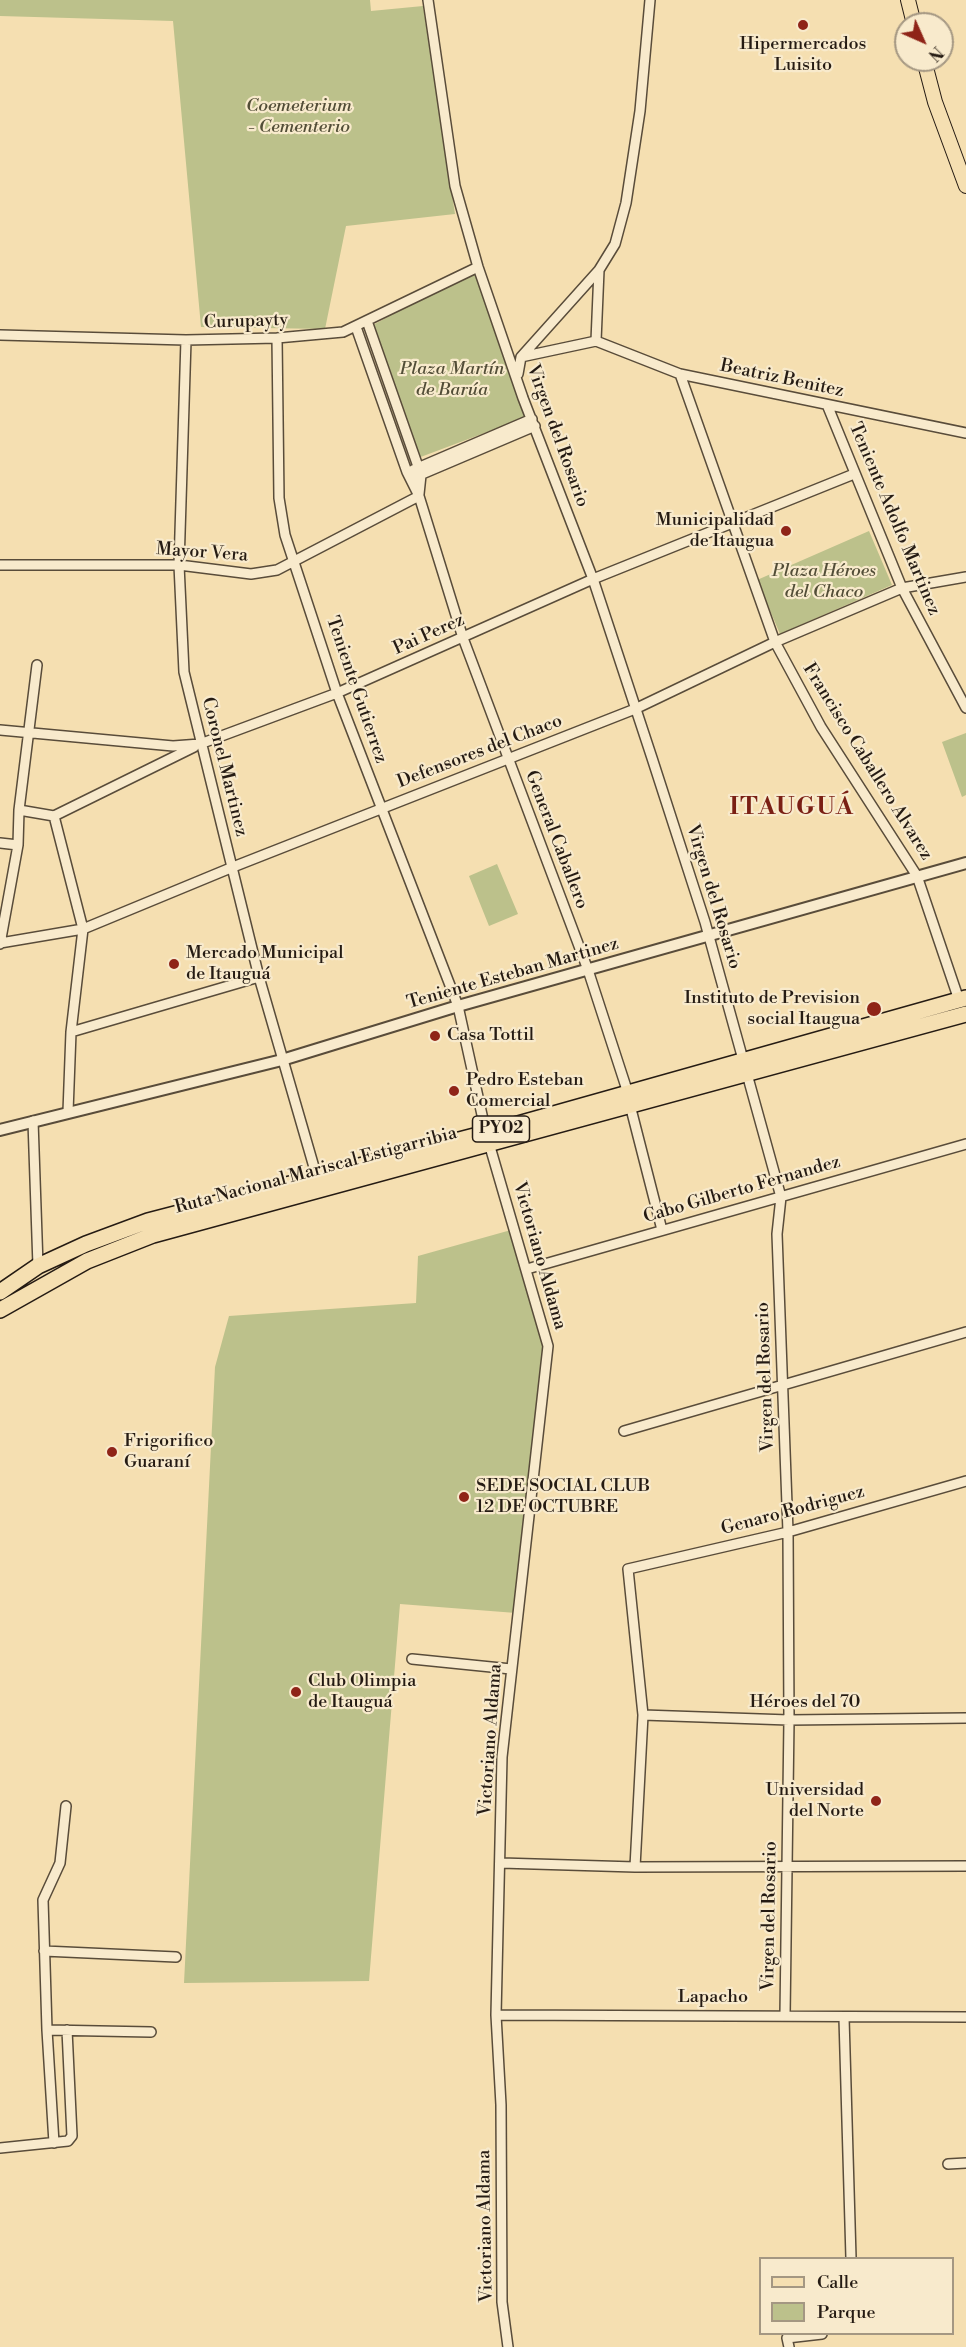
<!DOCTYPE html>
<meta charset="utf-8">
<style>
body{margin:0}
#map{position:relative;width:966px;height:2347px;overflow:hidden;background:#f5dfb1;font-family:"Libre Bodoni",serif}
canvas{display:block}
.legend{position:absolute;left:759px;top:2257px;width:195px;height:78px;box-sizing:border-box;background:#f8eacc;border:2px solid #a49782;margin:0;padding:8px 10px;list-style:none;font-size:18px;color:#251b13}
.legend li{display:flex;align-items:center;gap:12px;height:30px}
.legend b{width:30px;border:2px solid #a49782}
.north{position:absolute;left:894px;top:12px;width:60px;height:60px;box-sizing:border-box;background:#f8eacc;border:2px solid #a49782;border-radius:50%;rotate:135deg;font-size:16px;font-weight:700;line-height:24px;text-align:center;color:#251b13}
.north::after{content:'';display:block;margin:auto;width:21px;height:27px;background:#8f2418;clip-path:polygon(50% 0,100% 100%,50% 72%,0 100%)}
</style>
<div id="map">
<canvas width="966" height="2347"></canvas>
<ul class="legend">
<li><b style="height:8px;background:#f5dfb1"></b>Calle</li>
<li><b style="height:16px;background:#bcc18b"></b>Parque</li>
</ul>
<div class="north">N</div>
</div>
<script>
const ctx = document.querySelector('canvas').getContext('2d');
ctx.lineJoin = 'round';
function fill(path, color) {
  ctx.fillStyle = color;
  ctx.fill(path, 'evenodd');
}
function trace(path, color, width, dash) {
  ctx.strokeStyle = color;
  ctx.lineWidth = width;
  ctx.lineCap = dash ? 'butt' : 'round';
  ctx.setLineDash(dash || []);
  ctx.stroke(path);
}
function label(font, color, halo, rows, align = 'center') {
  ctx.font = font + ' "Libre Bodoni",serif';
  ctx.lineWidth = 4.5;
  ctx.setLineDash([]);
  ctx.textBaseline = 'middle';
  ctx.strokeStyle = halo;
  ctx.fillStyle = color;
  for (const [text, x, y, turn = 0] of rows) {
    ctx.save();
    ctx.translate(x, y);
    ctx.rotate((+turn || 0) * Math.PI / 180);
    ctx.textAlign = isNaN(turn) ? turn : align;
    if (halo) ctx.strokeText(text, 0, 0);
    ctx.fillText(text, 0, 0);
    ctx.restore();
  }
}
const green = new Path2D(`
 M0 0H370L371 11 423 6 455 214 346 226 325 329 201 327 173 21 0 16Z
 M477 269 527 417 418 458 373 325Z
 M869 531 892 585 780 634 757 580Z
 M966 733V795L962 797 942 742Z
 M497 864 518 914 489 926 469 876Z
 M511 1230 546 1350 516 1613 400 1604 369 1981 184 1983 215 1367 229 1316 416 1303 418 1256Z`);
const minor = new Path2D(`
 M428 0 455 186 478 267 523 398 593 579 652 758 705 922 781 1197 777 1234 788 1532 789 1720 785 2015
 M367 321 421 475 419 494
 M356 327 407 472 419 496 463 638 588 970 628 1093
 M0 335 186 340 277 338 343 332 478 267
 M277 338 279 498 285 535 337 693 458 1006 486 1133 548 1346 502 1757 496 2015 501 2105 502 2302 508 2347
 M186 340 179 565 184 672 259 977 318 1181
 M596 341 680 374 966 433
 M521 357 596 341 599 270
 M518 374 521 357 599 270 615 244 626 203 640 111 650 0
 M680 374 775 642 821 727 917 876 959 1000
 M828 407 902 588 966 708
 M413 470 532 419
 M415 477 535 426
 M0 565H179L251 574 277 570 419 496
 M0 730 173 746 200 744 337 693 593 579 854 474
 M19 810 54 816 194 747
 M54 816 83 929 71 1032 68 1112
 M0 843 18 845
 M0 943 83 929 233 867 635 709 775 642 902 588 966 577
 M0 944 18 845 19 810 37 665
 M71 1032 259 977
 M630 1105 662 1230
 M33 1121 38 1266
 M527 1269 966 1144
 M624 1431 966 1332
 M412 1659 511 1669
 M643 1715 789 1720 966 1718
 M501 1863 635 1867 966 1866
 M635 1867 643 1715 628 1569 788 1532 966 1481
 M44 1951 176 1957
 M496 2015 966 2017
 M844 2018 851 2258
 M47 2030 151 2032
 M54 2143 47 2030 43 1900 60 1863 66 1806
 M0 2148 68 2141 72 2136 67 2030
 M948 2164 966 2163
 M789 2347 787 2338 822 2334`);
const tertiary = new Path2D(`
 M0 1130 282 1060 458 1006 966 863`);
const primary = new Path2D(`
 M908 0 914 24
 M924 60 935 102 966 186`);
const trunk = new Path2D(`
 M0 1292 38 1266 86 1244 148 1221 486 1133 966 998
 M0 1310 87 1261 153 1235 966 1014`);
const markers = [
 [803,25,6,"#8f2418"],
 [786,531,6,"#8f2418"],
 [174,964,6,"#8f2418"],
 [874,1009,8,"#8f2418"],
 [435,1036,6,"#8f2418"],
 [454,1091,6,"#8f2418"],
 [112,1452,6,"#8f2418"],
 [464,1497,6,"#8f2418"],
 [296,1692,6,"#8f2418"],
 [876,1801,6,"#8f2418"]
];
const shields = [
 [501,1129,57]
];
const shieldNames = [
 ["PY02",501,1129]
];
const poiNames = [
 ["Hipermercados",803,45,"center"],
 ["Luisito",803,66,"center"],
 ["Municipalidad",774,521,"right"],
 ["de Itaugua",774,542,"right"],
 ["Mercado Municipal",186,954],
 ["de Itauguá",186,975],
 ["Instituto de Prevision",860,999,"right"],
 ["social Itaugua",860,1020,"right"],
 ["Casa Tottil",447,1036],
 ["Pedro Esteban",466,1081],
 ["Comercial",466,1102],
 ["Frigorifico",124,1442],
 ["Guaraní",124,1463],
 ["SEDE SOCIAL CLUB",476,1487],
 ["12 DE OCTUBRE",476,1508],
 ["Club Olimpia",308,1682],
 ["de Itauguá",308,1703],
 ["Universidad",864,1791,"right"],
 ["del Norte",864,1812,"right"]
];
const parkNames = [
 ["Coemeterium",299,107],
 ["- Cementerio",299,128],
 ["Plaza Martín",452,370],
 ["de Barúa",452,391],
 ["Plaza Héroes",824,572],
 ["del Chaco",824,593]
];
const streetNames = [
 ["Curupayty",246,322,-2],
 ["Beatriz Benitez",782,379,12],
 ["Virgen del Rosario",557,436,70],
 ["Teniente Adolfo Martinez",894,519,67],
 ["Mayor Vera",202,553,4],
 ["Pai Perez",429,635,-24],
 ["Teniente Gutierrez",356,690,71],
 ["Defensores del Chaco",480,752,-21],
 ["Francisco Caballero Alvarez",867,762,58],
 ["Coronel Martinez",224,767,76],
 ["General Caballero",556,840,69],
 ["Virgen del Rosario",713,897,73],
 ["Teniente Esteban Martinez",513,974,-16],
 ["Ruta Nacional Mariscal Estigarribia",316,1171,-15],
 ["Cabo Gilberto Fernandez",742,1190,-16],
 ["Victoriano Aldama",539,1256,74],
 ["Virgen del Rosario",766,1377,-92],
 ["Genaro Rodriguez",793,1511,-15],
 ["Héroes del 70",805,1703],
 ["Victoriano Aldama",491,1740,-86],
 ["Virgen del Rosario",770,1916,-89],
 ["Lapacho",713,1998],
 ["Victoriano Aldama",486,2226,-91]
];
const districtNames = [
 ["ITAUGUÁ",792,808]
];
fill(green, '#bcc18b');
trace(minor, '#594c3a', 12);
trace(tertiary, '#594c3a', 14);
trace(primary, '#251b13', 16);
trace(trunk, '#251b13', 18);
trace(minor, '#f8eacc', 9);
trace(tertiary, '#f8eacc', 10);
trace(primary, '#f5dfb1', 14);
trace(trunk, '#f5dfb1', 15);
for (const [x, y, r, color] of markers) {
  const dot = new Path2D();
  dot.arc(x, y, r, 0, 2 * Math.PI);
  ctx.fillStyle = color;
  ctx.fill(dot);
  trace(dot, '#f8eacc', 2);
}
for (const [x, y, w] of shields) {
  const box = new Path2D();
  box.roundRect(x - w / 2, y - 13, w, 26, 4.5);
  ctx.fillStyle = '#f8eacc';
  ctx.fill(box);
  trace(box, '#251b13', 1.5);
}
label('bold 16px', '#251b13', null, shieldNames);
label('18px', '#251b13', '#f8eacc', poiNames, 'left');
label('italic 18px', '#524d37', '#f8eacc', parkNames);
label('18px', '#251b13', '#f8eacc', streetNames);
ctx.letterSpacing = '1.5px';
label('bold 24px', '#7a1f14', '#f8eacc', districtNames);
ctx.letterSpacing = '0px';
</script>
